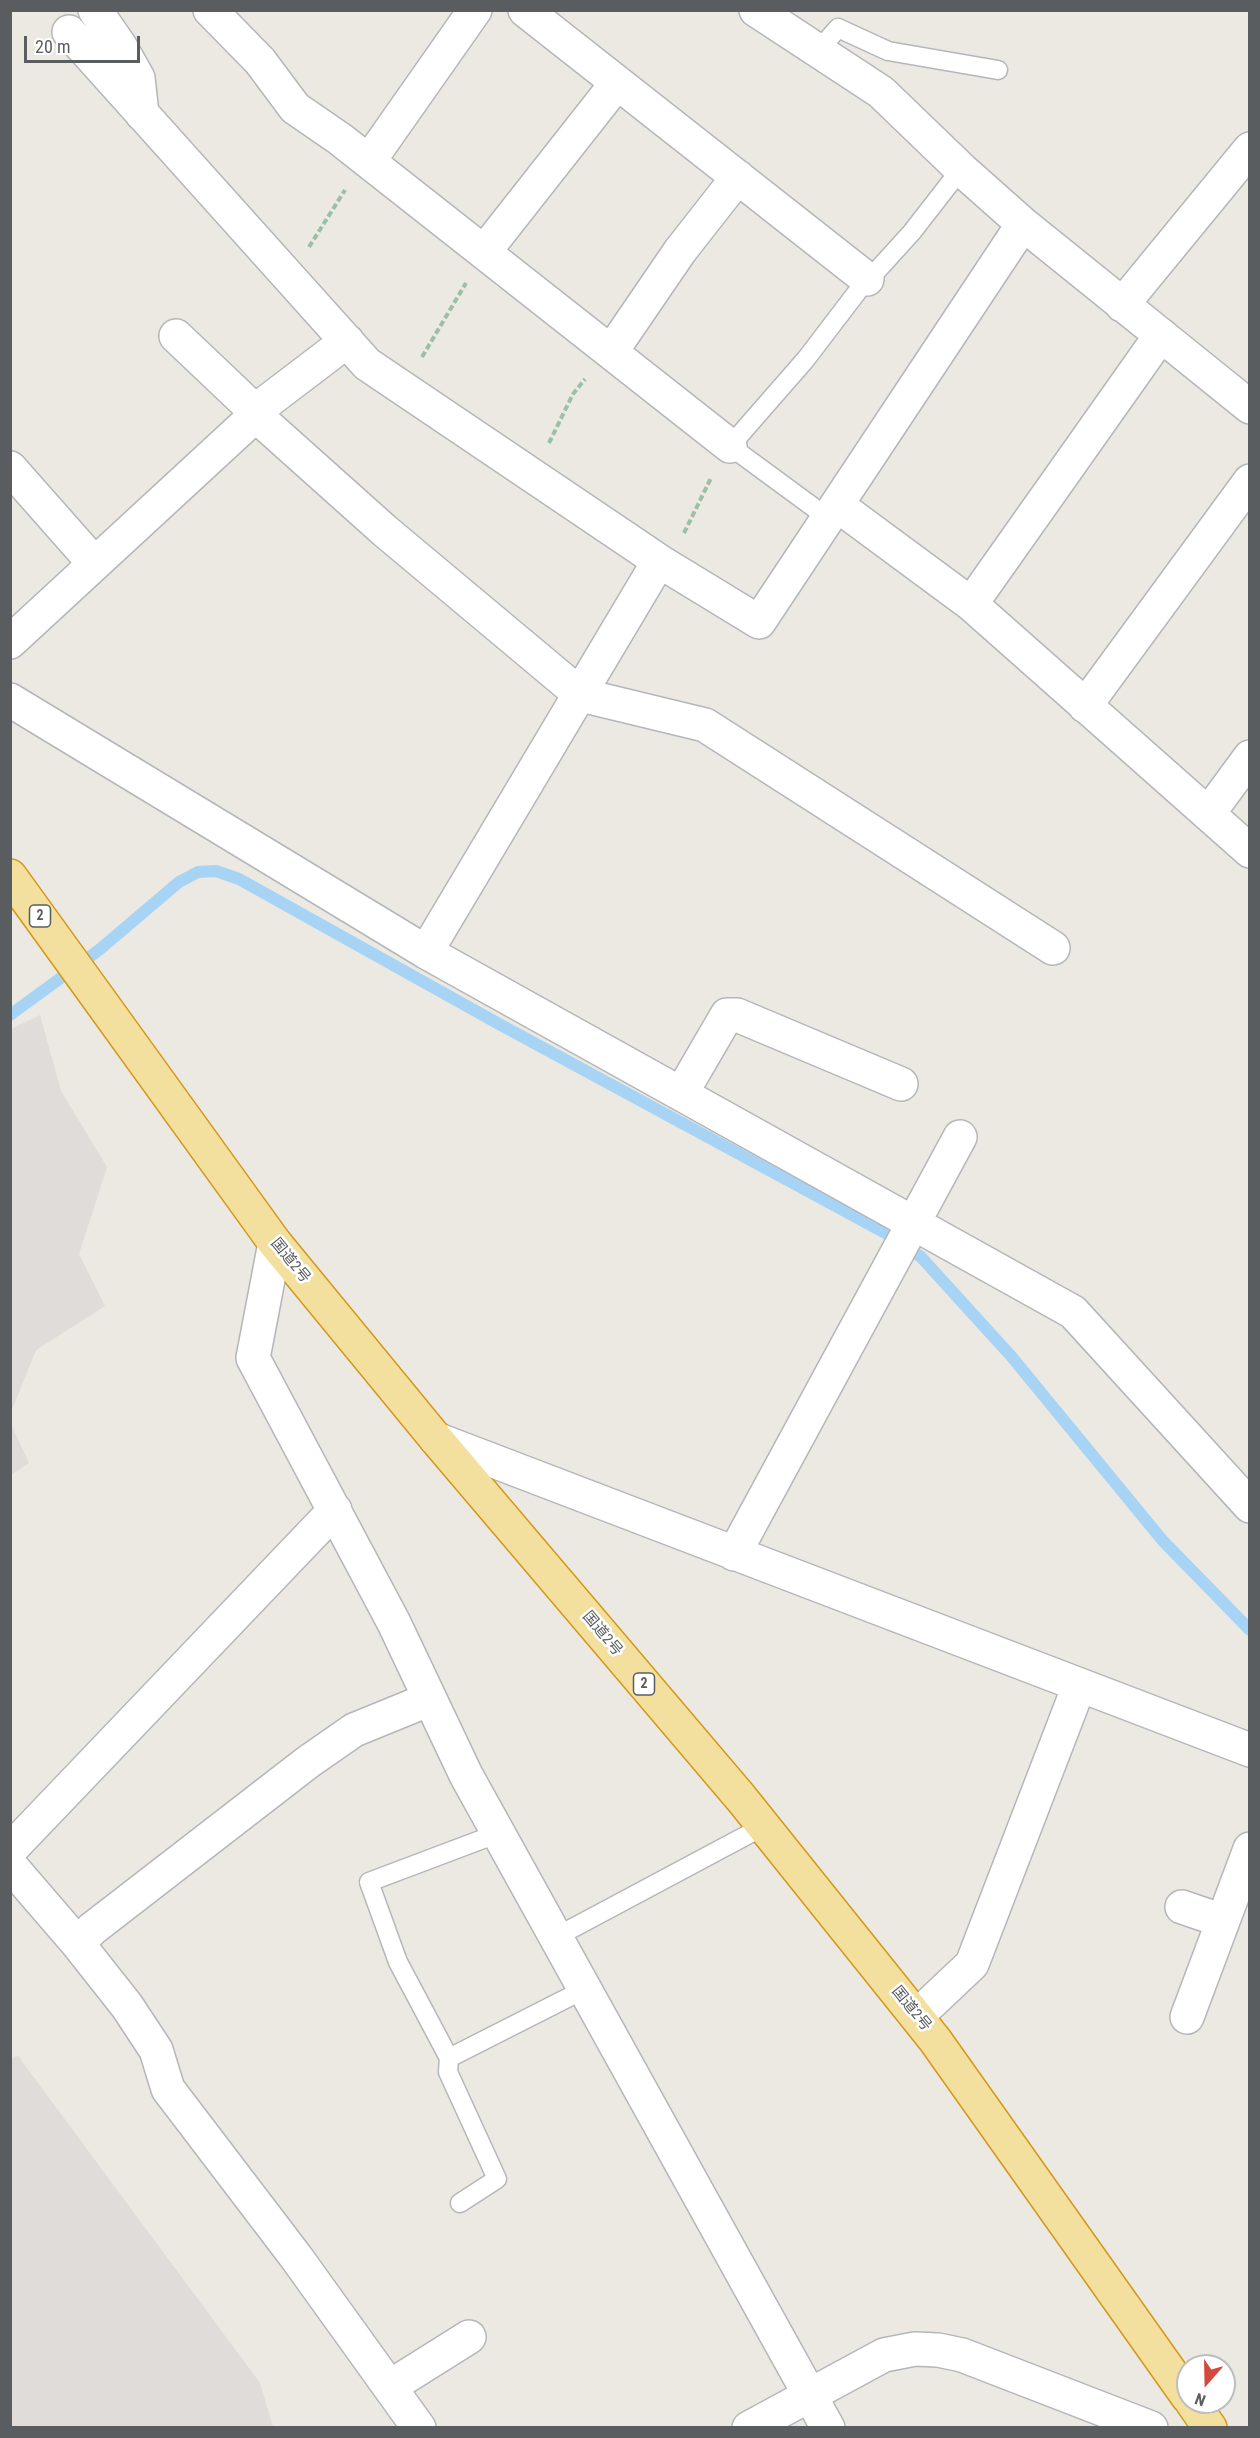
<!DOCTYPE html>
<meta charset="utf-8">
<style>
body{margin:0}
#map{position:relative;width:1260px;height:2438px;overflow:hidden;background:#ebe9e1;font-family:"Roboto Condensed",sans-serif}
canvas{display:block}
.frame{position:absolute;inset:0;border:12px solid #5a5d60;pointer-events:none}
.north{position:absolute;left:1176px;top:2354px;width:60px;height:60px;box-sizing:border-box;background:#fff;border:2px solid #bdbebf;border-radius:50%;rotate:200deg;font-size:16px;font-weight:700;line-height:24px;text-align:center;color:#5a5d60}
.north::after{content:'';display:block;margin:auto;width:21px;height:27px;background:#d5483d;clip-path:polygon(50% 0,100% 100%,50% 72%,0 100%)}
.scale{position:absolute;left:24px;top:36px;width:116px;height:27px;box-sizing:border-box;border:3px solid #5a5d60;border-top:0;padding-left:8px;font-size:18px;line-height:21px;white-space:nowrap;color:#5a5d60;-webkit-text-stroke:4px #fff;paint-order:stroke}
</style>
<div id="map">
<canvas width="1260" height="2438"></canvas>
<div class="frame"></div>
<div class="north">N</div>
<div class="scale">20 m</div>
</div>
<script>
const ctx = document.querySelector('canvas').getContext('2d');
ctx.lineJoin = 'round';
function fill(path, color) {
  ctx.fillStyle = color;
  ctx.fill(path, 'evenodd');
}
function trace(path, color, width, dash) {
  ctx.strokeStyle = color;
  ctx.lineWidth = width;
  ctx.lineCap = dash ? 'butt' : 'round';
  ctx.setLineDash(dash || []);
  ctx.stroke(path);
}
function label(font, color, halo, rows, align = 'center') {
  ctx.font = font + ' "Roboto Condensed","Noto Sans JP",sans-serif';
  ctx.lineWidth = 5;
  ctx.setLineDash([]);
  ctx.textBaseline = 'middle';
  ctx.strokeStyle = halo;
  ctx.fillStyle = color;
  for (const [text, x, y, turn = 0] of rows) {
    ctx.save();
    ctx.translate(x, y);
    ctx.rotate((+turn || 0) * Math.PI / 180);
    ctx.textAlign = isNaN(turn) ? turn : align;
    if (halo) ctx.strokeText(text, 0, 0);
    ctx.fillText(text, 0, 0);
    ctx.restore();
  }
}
const industrial = new Path2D(`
 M40 1015 61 1091 107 1167 79 1254 105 1306 36 1350 11 1412V1029Z
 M10 1422 29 1463 11 1475H10Z
 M18 2056 260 2383 273 2427H11L10 2059Z`);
const stream = new Path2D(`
 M10 1015 99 950 179 882 198 872 216 871 239 879 499 1024 889 1235 921 1257 1011 1356 1163 1541 1250 1630`);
const path = new Path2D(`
 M309 247 345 190
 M422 357 466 283
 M549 443 573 394 585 379
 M684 533 711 478`);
const service = new Path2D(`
 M818 51 838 28 888 51 998 70
 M828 518 730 446 806 359 867 279 873 275 912 232 961 169
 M556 1937 764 1826
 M449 2058 585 1989
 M460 2203 497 2179 448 2072 449 2058 398 1962 369 1882 499 1833`);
const minor = new Path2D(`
 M95 10 120 46 138 78 142 114
 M210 10 260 61 295 108 340 139 730 446
 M525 10 867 279
 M756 10 881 92 961 169 1023 224
 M69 32 367 364 659 561
 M369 161 475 10
 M484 252 617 83
 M1122 305 1250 149
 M176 336 255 411 262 421 385 531 581 695 705 725 1053 948
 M611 352 680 251 738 177
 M255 411 347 341
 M10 468 94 563
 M837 505 971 604 1250 851
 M971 604 1161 335
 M10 642 257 414
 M10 700 426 952 1073 1312 1250 1506
 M1085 706 1250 481
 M1208 814 1250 757
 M426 952 659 561 759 622 1023 224 1250 407
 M681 1094 727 1015H737L901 1084
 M275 1243 253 1358 394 1623 466 1775 828 2428
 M436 1439 1250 1750
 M734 1554 960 1137
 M10 1850 335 1510
 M10 1865 78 1944 127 2006 156 2050 168 2089 296 2257 419 2428
 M1182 1907 1223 1921
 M78 1944 92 1929 308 1762 354 1730 430 1699
 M917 2016 972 1964 1079 1686
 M1187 2017 1250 1849
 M391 2386 469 2337
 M749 2428 884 2355 915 2349 938 2350 962 2355 1151 2428`);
const trunk = new Path2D(`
 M10 876 275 1243 436 1439 741 1798 935 2040 1188 2397
 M1192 2402 1210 2428`);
const shields = [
 [40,916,21],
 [644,1684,21]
];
const shieldNames = [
 ["2",40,916],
 ["2",644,1684]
];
const streetNames = [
 ["国道2号",290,1261,51],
 ["国道2号",602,1634,50],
 ["国道2号",911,2009,51]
];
fill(industrial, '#dfdcd9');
trace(stream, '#a7d4f5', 12);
trace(service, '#b4b7ba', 21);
trace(minor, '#b4b7ba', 36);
trace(trunk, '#d49818', 36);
trace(path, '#9ac0a5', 4, [6, 3]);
trace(service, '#fff', 18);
trace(minor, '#fff', 33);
trace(trunk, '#f3e09f', 33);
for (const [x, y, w] of shields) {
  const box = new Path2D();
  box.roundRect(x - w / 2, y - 11, w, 22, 4.5);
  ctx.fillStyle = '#fff';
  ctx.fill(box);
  trace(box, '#5a5d60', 1.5);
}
label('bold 14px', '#5a5d60', null, shieldNames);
label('15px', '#5a5d60', '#fff', streetNames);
</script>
